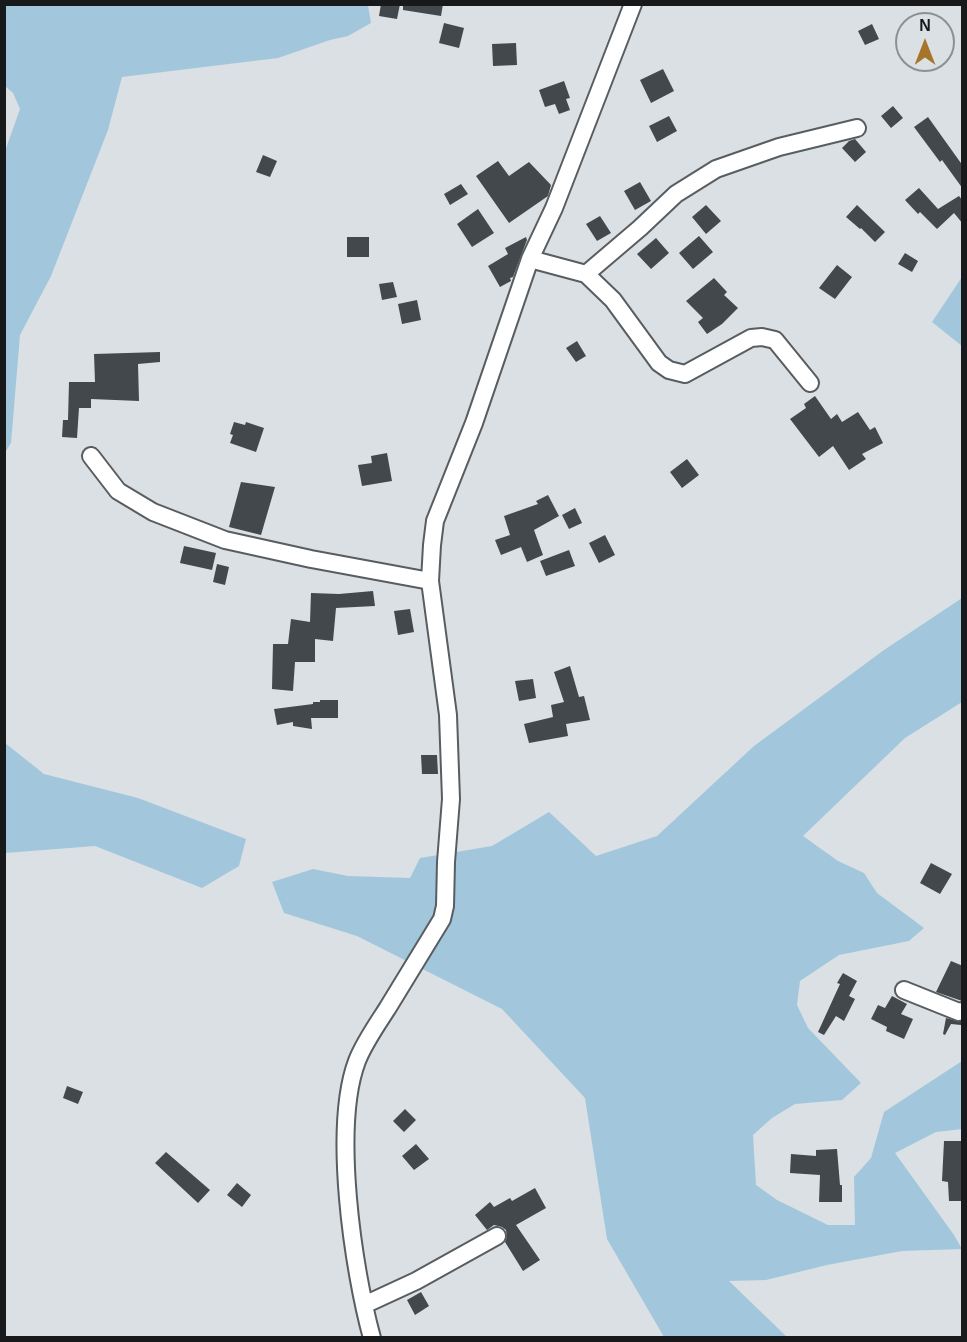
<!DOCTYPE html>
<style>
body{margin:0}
#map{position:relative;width:967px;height:1342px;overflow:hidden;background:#dae0e4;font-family:Arial,sans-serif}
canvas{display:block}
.frame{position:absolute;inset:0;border:6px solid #17191a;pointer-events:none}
.north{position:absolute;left:895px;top:12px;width:60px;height:60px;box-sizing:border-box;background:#dae0e4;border:2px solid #8c9093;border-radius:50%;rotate:0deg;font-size:16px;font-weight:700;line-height:24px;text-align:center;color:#17191a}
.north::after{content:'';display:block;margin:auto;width:21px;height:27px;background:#a6752a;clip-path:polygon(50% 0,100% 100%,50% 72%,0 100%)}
</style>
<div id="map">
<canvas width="967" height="1342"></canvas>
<div class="frame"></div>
<div class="north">N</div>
</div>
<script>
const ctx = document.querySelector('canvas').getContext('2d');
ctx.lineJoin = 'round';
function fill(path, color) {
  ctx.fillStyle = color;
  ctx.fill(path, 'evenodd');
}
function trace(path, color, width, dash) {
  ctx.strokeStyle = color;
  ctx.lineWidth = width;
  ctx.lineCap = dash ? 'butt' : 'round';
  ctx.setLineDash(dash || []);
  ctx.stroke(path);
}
const green = new Path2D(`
 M5 4 368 5 371 23 348 36 330 40 278 58 122 77 108 130 51 276 20 335 11 443 5 453V151L20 109 13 93 5 86Z
 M962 277V346L932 322Z
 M962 598V702L905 738 803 836 838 861 864 873 877 893 924 928 909 941 839 955 800 981 797 1005 808 1028 861 1083 842 1100 795 1104 772 1118 753 1135 756 1185 777 1200 828 1225H855L854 1177 871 1158 884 1112 962 1061V1129L936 1132 895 1153 954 1235 962 1249 902 1251 827 1265 766 1280 729 1281 787 1337H664L607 1239 585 1098 502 1009 357 936 284 913 272 882 313 869 348 876 410 878 420 858 492 846 549 812 596 856 657 836 754 746 884 650Z
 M5 743 44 774 138 798 246 839 239 866 202 888 95 846 5 853Z`);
const building = new Path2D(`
 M381 4H400L397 19 379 16Z
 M403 4H443L441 16 403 10Z
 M444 23 464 28 459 48 439 43Z
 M872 24 879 39 865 45 858 31Z
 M516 43 517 65 493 66 492 44Z
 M663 69 674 91 651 103 640 80Z
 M564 81 570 98 566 99 570 110 559 114 555 104 545 107 539 90Z
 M893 106 903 118 891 128 881 116Z
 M669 116 677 131 657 142 649 126Z
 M928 117 963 166V189L942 160 940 162 914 127Z
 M855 139 866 152 855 162 842 148 849 141Z
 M263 155 277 161 270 177 256 172Z
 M498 161 509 176 529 162 551 185 548 196 509 223 476 176Z
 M640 182 651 201 635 210 624 191Z
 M461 184 468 194 450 205 444 194Z
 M919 188 938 209 959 196 963 201V224L954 213 937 229 920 212 918 214 905 200Z
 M706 205 721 221 706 234 692 217Z
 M857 205 885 232 875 242 861 228 860 229 846 217Z
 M478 209 494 233 472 247 457 224Z
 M600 216 611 233 597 241 586 224Z
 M699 236 713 252 693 269 679 253Z
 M347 237H369V257H347Z
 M526 237 527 240 513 277 510 278 511 281 500 287 488 266 508 254 505 248Z
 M656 238 669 253 651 269 637 254Z
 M905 253 918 261 912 272 898 264Z
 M837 265 852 277 835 299 819 288Z
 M714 278 727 292 724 295 738 308 722 324 707 334 698 322 703 318 686 301Z
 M393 282 397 297 382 300 379 284Z
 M417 300 421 320 402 324 398 304Z
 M577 341 586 356 576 362 566 348Z
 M160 352V362L138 364 139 401 91 399V408H79L77 438 62 437 63 420H68L69 382H95L94 354Z
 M815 396 831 419 837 414 842 422 858 412 870 430 875 427 883 443 862 454 866 459 849 470 833 446 819 457 790 419 806 408 804 404Z
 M234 422 245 425 246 422 264 428 256 452 230 443 233 435 230 434Z
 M387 453 392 481 362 486 358 465 372 463 371 456Z
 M687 459 699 475 682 488 670 472Z
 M241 482 275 487 261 535 229 527Z
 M548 495 559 516 534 530 543 555 527 562 521 547 501 555 495 540 510 535 504 516 538 504 536 501Z
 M575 508 582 523 569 529 562 515Z
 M605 535 615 555 599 563 589 543Z
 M184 546 216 553 212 570 180 563Z
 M569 550 575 566 546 576 540 561Z
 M217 564 229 567 225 585 213 582Z
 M373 591 375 606 336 608 333 641 315 639V662H295L293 691 272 689 273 644H288L291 619 310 622 311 593 339 594Z
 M410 609 414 632 398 635 394 611Z
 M570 666 579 697 584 696 590 720 566 724 568 736 529 743 524 724 553 717 551 705 564 702 554 672Z
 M533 679 536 698 519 701 515 681Z
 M320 700H338V718H311L312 729 293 726V722L277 725 274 709 313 704V702H320Z
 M421 755H437L438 774H422Z
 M931 863 952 874 940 894 920 883Z
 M951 961 963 966 962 1001 936 992Z
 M843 973 857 981 849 996 855 999 844 1021 836 1016 824 1035 818 1032 840 984 837 983Z
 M892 996 907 1004 901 1014 913 1019 904 1039 886 1031 887 1027 871 1019 878 1005 885 1008Z
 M946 1018 961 1022V1025L951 1024 945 1035 943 1034Z
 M67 1086 83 1092 78 1104 63 1098Z
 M405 1109 416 1120 404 1132 393 1121Z
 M944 1141H963V1201H949L948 1182 942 1181Z
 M416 1144 429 1159 414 1170 402 1156Z
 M837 1149 840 1185H842V1202H819L820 1175 790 1173 791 1154 816 1156V1150Z
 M166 1152 210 1190 198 1203 155 1163Z
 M237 1183 251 1195 242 1207 227 1195Z
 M535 1188 546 1208 516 1225 540 1260 523 1271 505 1242 507 1237 506 1230 502 1227 494 1225 487 1230 475 1215 490 1202 494 1207 510 1198 512 1201Z
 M421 1292 429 1306 415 1315 407 1300Z`);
const minor = new Path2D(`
 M530 259 586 274 613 300 659 363 669 370 685 374 751 338 762 337 775 340 810 383
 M586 274 640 228 676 194 716 169 779 147 857 128
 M91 456 118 491 153 512 225 540 311 559 430 581
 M904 990 959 1012 962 1011
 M364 1305 416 1281 497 1236
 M372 1338C353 1269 332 1127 357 1061 364 1043 376 1026 387 1009 405 979 424 949 442 919L445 906 446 862 451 799 448 715 430 581 432 545 435 521 474 423 530 259 554 208 633 4`);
fill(green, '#a2c7dd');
fill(building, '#42484b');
trace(minor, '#575d60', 20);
trace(minor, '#fff', 16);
</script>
